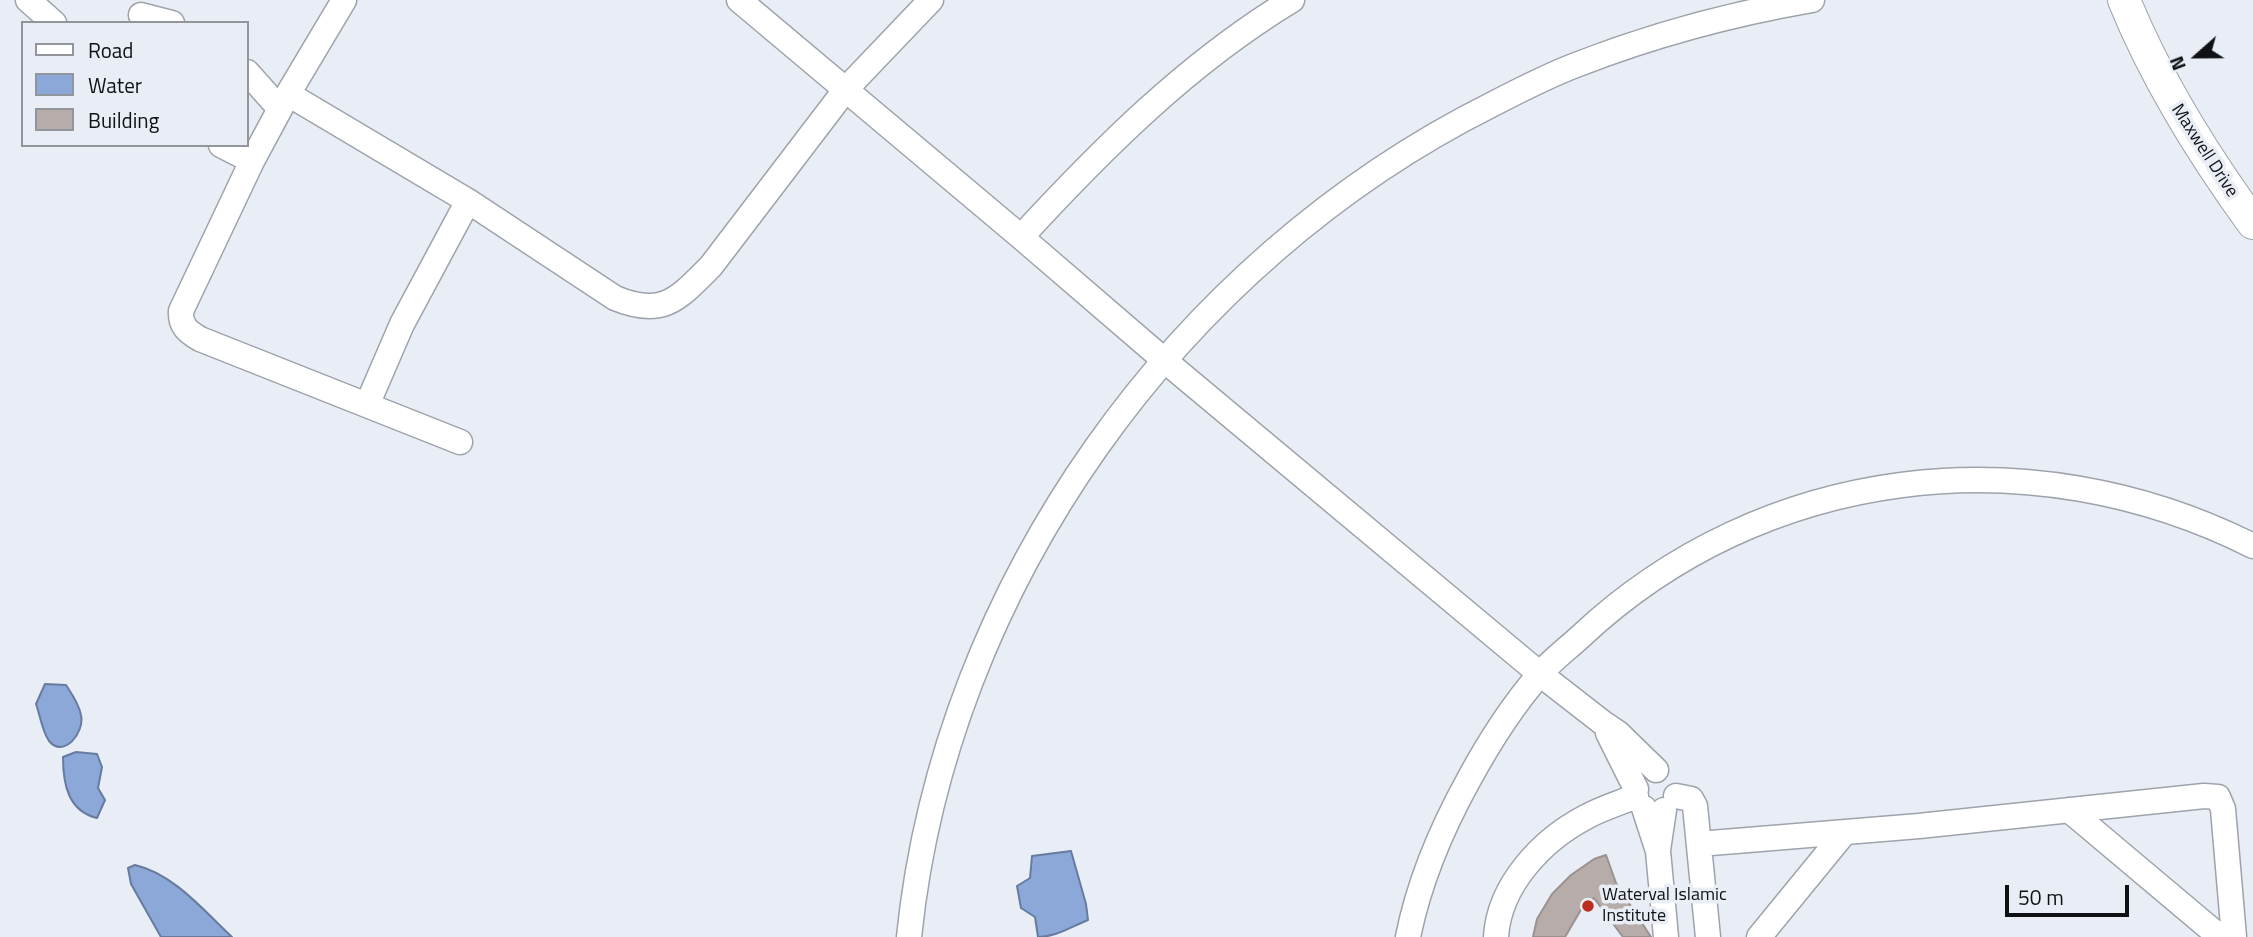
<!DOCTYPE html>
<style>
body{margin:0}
#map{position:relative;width:2253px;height:937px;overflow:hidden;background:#e9eef6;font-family:"Titillium Web",sans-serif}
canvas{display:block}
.legend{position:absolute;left:21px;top:21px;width:228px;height:126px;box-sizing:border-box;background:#e9eef6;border:2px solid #92969c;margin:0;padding:9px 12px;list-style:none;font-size:21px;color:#101114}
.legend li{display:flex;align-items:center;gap:14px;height:35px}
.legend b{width:35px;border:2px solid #92969c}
.north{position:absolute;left:2162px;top:21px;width:70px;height:70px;-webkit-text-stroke:5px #e9eef6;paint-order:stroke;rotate:249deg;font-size:19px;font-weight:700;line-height:28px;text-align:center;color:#101114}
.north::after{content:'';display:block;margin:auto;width:24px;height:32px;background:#101114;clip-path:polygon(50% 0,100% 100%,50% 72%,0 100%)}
.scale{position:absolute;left:2005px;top:885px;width:124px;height:32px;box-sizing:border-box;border:4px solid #101114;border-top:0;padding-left:9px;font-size:21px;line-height:24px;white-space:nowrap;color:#101114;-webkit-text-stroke:5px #e9eef6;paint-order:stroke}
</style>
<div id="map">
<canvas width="2253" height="937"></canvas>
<ul class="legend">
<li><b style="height:9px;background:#fff"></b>Road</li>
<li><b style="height:19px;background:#8ba8d9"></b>Water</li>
<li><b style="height:19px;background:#b6acaa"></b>Building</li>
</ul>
<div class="north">N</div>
<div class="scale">50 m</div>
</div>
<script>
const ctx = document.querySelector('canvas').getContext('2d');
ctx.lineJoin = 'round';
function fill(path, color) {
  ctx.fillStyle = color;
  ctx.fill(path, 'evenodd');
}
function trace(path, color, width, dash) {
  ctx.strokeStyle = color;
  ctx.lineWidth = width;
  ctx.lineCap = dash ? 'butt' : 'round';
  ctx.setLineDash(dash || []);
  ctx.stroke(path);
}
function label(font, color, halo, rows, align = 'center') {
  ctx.font = font + ' "Titillium Web",sans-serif';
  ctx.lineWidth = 7;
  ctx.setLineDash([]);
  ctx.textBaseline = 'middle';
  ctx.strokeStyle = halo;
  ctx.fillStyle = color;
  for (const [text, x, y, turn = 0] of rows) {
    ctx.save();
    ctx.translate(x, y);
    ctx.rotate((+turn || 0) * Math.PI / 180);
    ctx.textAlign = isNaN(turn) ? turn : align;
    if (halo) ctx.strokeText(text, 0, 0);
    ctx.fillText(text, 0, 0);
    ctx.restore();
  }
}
const water = new Path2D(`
 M45 684 66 685C72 694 79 704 81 715 85 732 64 759 49 741 42 731 40 715 36 704Z
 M76 752 97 754 102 767 98 788 105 800 97 818C68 811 63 784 63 757Z
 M1071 851 1086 904 1088 920C1070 927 1056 937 1038 937L1035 917 1021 908 1017 886 1030 878 1032 856Z
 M135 865C174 874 204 911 232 937H161L131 884 128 868Z`);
const building = new Path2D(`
 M1606 855 1616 883 1651 937H1623L1594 898 1582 908 1565 937H1533L1537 919 1552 894 1571 875 1594 859Z`);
const minor = new Path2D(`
 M28 0 54 23
 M344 0 288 94 252 161 181 311C180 326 188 332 200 339L460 442
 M739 0 1021 237 1164 360 1540 674 1603 723 1618 733 1656 770
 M141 15 172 23
 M247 72 280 109
 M288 94 468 201 615 298C663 318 678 299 711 266L846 89 931 0
 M221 145 252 161
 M1021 237C1103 148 1188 63 1292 0
 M367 405 402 324 468 201
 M1608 733 1636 789
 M1676 796 1691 799 1695 806 1708 937
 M1644 808 1658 851 1666 937
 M2069 810 2220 937
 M1699 844 1919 826 2204 796 2218 797 2223 809 2234 937
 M1658 850 1664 810
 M909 937C945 585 1178 261 1493 104 1520 90 1547 76 1576 65 1653 35 1731 14 1812 0
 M1408 937C1419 882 1441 830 1468 781 1488 744 1512 706 1540 674 1552 660 1567 649 1580 637 1763 465 2030 434 2253 546
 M1496 937C1499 885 1542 840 1586 817 1602 808 1620 803 1636 796
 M1759 937 1845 832`);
const major = new Path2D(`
 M2124 0C2157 81 2202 153 2253 223`);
const markers = [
 [1588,906,7,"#bb2e1e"]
];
const streetNames = [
 ["Maxwell Drive",2204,151,57]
];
const poiNames = [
 ["Waterval Islamic",1602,896],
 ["Institute",1602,917]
];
fill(water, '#8ba8d9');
trace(water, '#667b9e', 2);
fill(building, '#b6acaa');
trace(building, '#9b918f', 2);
trace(minor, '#9ea3ab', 27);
trace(major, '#9ea3ab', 34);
trace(minor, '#fff', 24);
trace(major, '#fff', 32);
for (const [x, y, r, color] of markers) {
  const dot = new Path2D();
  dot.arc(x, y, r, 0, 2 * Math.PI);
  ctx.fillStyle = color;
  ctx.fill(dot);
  trace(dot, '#e9eef6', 2.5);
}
label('18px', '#101114', '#e9eef6', streetNames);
label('18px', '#101114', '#e9eef6', poiNames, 'left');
</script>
